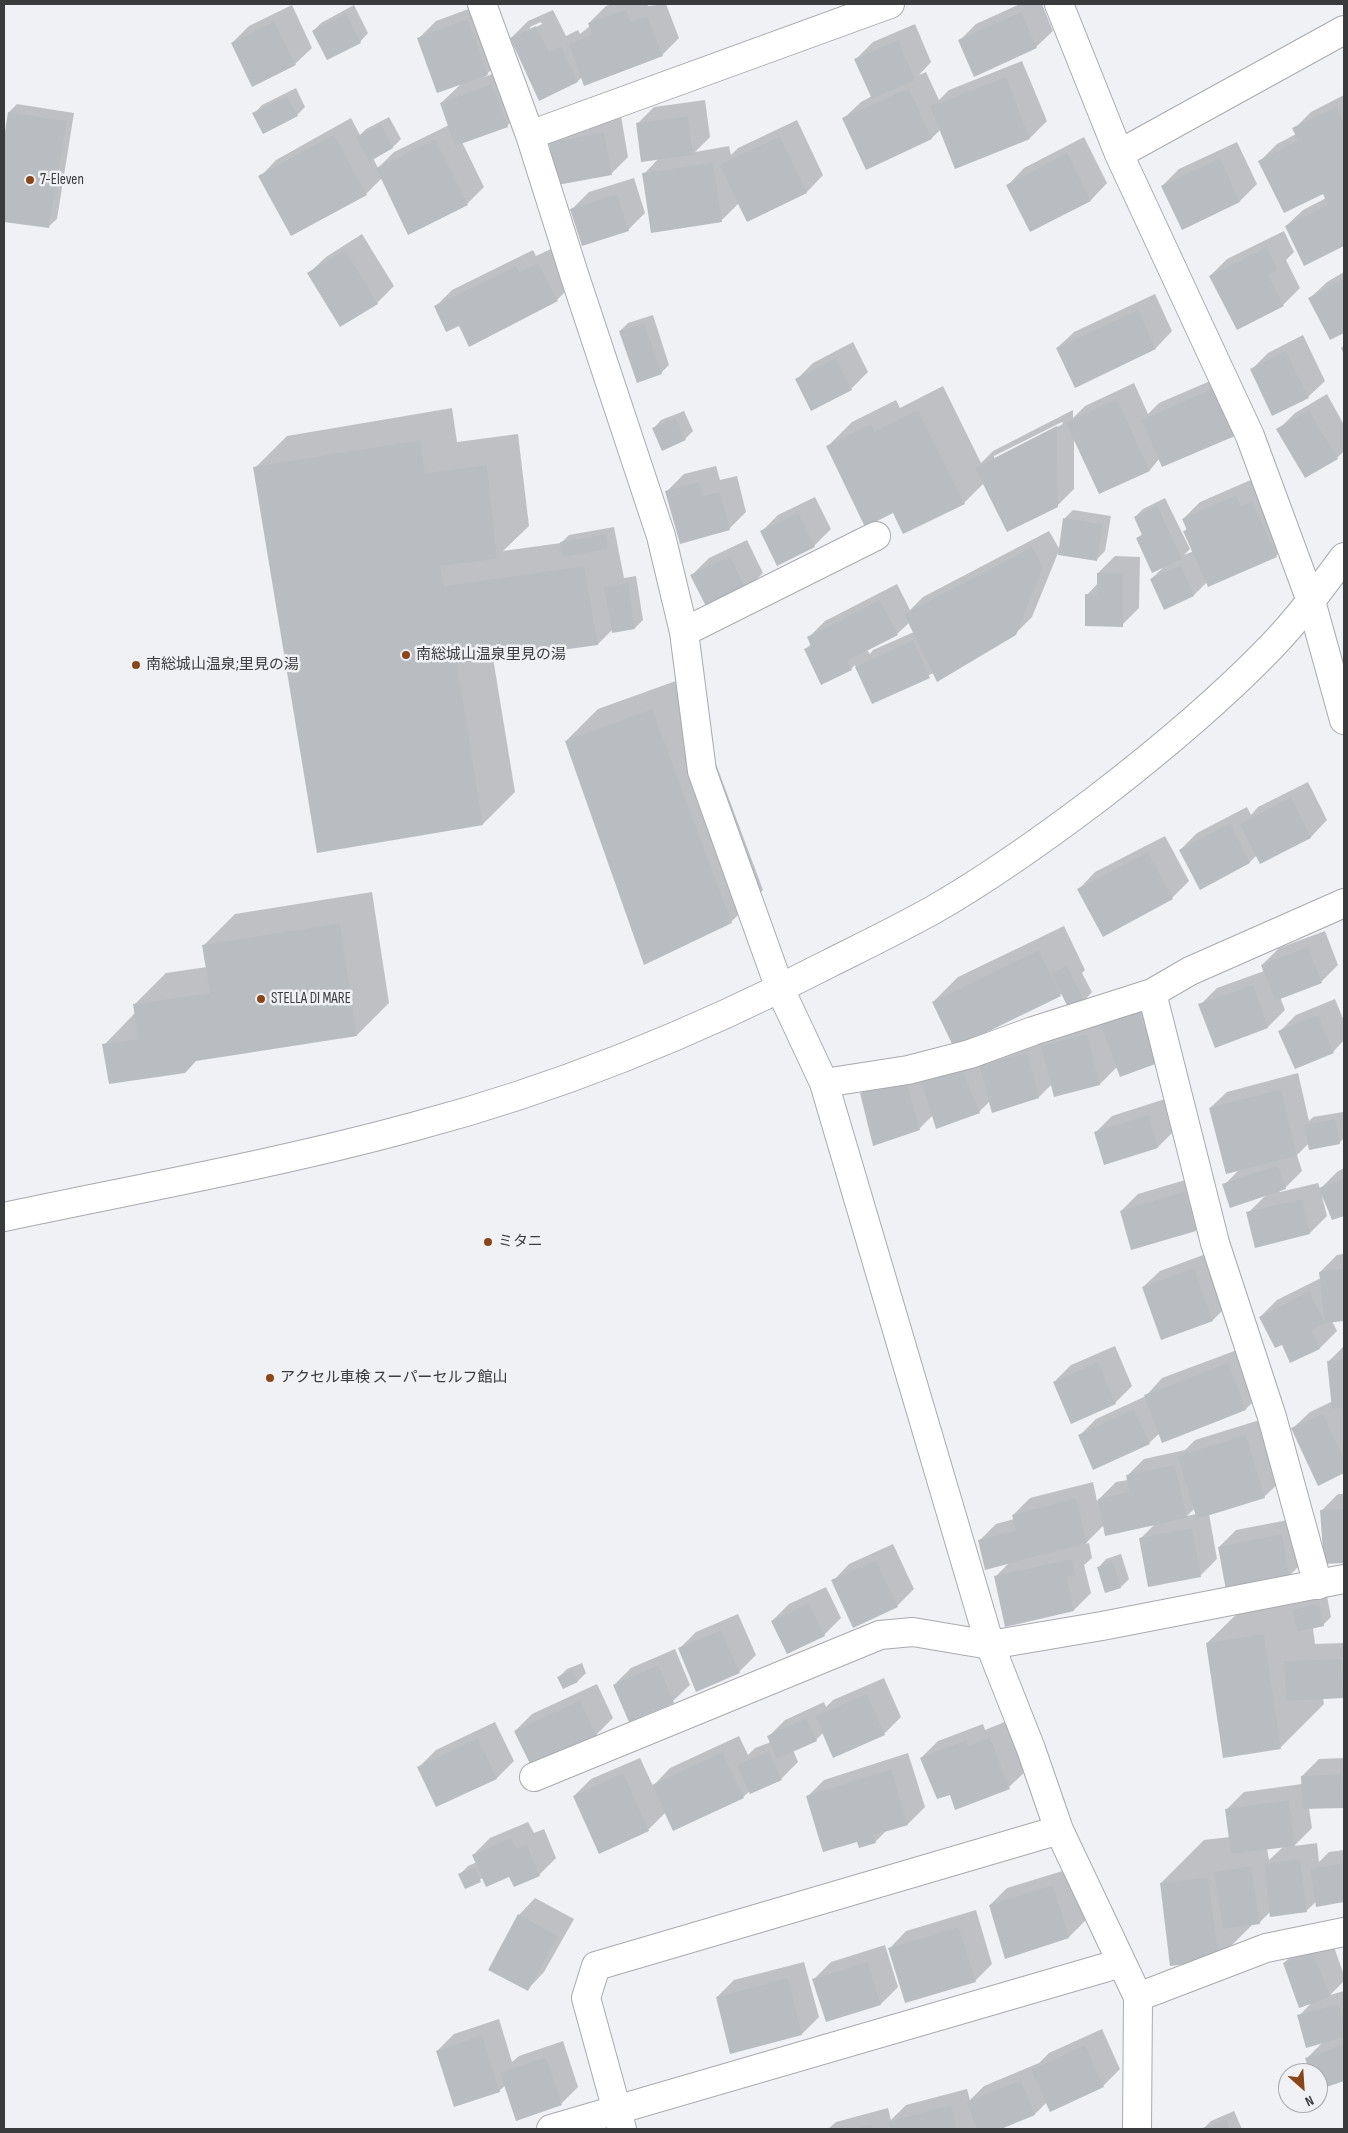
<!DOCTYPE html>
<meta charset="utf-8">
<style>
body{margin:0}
#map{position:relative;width:1348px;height:2133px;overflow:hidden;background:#eff1f5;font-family:"Sofia Sans Condensed",sans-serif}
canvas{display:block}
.frame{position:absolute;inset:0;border:5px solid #3a3b3c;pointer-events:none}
.north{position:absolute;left:1278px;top:2063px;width:50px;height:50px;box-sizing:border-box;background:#eff1f5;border:1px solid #a7a8ab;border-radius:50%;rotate:154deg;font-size:14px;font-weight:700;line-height:20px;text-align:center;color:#3a3b3c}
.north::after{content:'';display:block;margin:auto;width:18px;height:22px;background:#8a4618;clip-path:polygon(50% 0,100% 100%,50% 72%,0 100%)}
</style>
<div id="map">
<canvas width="1348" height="2133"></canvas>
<div class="frame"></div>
<div class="north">N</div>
</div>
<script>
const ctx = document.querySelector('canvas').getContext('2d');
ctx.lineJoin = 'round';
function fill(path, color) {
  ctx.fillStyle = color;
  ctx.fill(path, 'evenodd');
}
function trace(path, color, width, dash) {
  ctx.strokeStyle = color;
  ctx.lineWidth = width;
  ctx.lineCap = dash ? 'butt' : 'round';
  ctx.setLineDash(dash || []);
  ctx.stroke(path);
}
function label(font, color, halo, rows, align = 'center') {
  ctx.font = font + ' "Sofia Sans Condensed","Noto Sans JP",sans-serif';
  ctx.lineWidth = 5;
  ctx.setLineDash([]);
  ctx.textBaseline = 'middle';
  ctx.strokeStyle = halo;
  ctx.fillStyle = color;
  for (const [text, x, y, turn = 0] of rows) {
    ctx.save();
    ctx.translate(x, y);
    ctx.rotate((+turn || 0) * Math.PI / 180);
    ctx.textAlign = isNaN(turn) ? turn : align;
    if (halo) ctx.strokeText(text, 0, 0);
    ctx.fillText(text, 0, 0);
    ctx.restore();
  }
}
const shadow = new Path2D(`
 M482 4 504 57 484 77 509 68 524 109 507 126 462 142 484 187 467 204 382 178 366 194 260 177 276 160 351 118 360 135 366 129 389 117 401 139 393 147 373 158 378 168 394 152 449 125 441 103 462 83 419 38 436 21Z
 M613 4H647L648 6 666 4 679 38 662 55 582 77 578 81 540 99 511 38 528 21 553 10 566 36 578 30 580 34 590 26 589 23 606 6ZM541 22 542 24 530 30V27Z
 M1020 4H1042L1053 31 1036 47 959 41 976 24Z
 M292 5 312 48 295 64 232 43 249 26Z
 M354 5 368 33 360 42 313 31 321 23Z
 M915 24 931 62 919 75 926 72 939 100 949 90 1022 61 1047 121 1030 138 956 167 941 129 932 138 844 118 861 102 872 96 856 59 873 42Z
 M296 88 305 107 297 115 254 114 262 105Z
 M1344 95V244L1305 264 1286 226 1303 210 1326 198 1323 193 1260 161 1277 144 1296 134 1294 129 1311 112Z
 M705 100 710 137 695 152 729 146 731 155 738 148 797 120 823 175 807 192 747 220 739 203 721 221 644 174 659 158 637 124 654 107Z
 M17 104 74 113 57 219 48 227 4 220V146L9 112Z
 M621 116 628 157 611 174 550 143 567 126Z
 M1084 137 1107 183 1091 200 1031 231 1008 185 1024 168Z
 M1237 142 1257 184 1240 201 1182 228 1162 186 1179 169Z
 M634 178 645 213 628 230 572 209 589 192Z
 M1284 231 1294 252 1286 260 1300 288 1283 305 1210 276 1227 259Z
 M362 234 394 286 377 303 309 273 326 257Z
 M555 247 574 283 557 300 459 324 435 307 452 290 533 250 536 256Z
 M1344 272V332L1331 339 1310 298 1327 282Z
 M1155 294 1172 331 1156 348H1057L1074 332Z
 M653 315 669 365 661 373 620 331 628 323Z
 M1303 335 1325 381 1308 397 1251 370 1268 353Z
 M853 342 868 372 851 389 796 380 813 363Z
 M1344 345V355L1341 348Z
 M1231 372 1150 470 1100 492 1074 436V489L1057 506 984 483 964 503 894 512 828 446 852 422 896 400 900 408 943 386 981 463 993 451 1073 410V418L1085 406 1134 383 1148 414 1159 403ZM1062 422 1063 424 994 459V456Z
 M1327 394 1344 425V451L1337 458 1278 430 1295 413Z
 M452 408 457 442 518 434 529 526 503 551 561 543 569 535 614 527 624 578 636 576 643 620 635 628 613 629 598 644 493 658 515 792 483 824 318 851 255 468 287 436Z
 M684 411 693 431 685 439 653 429 661 420Z
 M716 466 720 480 737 476 746 512 729 529 667 491 684 474Z
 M1253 479 1293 539 1276 556 1207 582 1194 595 1164 608 1151 579 1165 566 1137 539 1143 533 1135 517 1143 509 1165 498 1190 549 1184 555 1194 551 1185 531 1187 528 1183 519 1200 502Z
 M815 497 831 529 814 546 761 532 778 515Z
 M1073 510 1111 516 1105 551 1097 559 1058 553 1032 617 1015 634 873 702 855 665 851 669 822 683 805 650 811 644 808 638 825 621 897 584 910 610 923 597 1049 531 1060 550 1065 518ZM910 622 914 632 873 650 870 654 867 650 897 634Z
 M747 540 763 573 746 590 692 575 709 558Z
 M1115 556 1140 557 1139 608 1122 625 1087 595 1098 583V573Z
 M684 678 763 890 731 922 566 741 598 709Z
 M1308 782 1327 820 1311 837 1257 855 1250 862 1200 888 1180 850 1197 833 1247 807 1251 815 1258 807Z
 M1165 836 1189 881 1172 898 1103 935 1079 889 1095 872Z
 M372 892 389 1003 357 1035 104 1045 135 1013 134 1005 166 973 207 967 203 946 235 914Z
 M1064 926 1085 970 1082 973 1092 992 1084 1001 1062 993 1060 995 933 1002 958 977Z
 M1325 931 1338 965 1321 982 1280 997 1285 1010 1268 1027 1200 1005 1217 988 1264 971 1262 965 1279 948Z
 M1155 994 1174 1045 1117 1067 1100 1084H1052L1039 1097 990 1101 979 1112 933 1115 919 1129 862 1093 878 1076 1045 1037 1046 1043 1060 1029Z
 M1335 999 1344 1021V1040L1333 1052 1279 1032 1296 1015Z
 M1298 1073 1309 1121 1313 1117 1343 1112 1344 1119V1138L1339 1143H1309L1297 1155 1302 1171 1285 1188 1279 1190 1280 1192 1318 1183 1320 1189 1337 1172 1344 1168V1215L1333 1218 1322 1196 1327 1216 1310 1233 1248 1213 1266 1195 1224 1185 1239 1170 1210 1108 1227 1092Z
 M1165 1099 1175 1130 1158 1147 1105 1164 1095 1133 1112 1116Z
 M1202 1175 1213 1213 1196 1230 1132 1248 1121 1211 1138 1194Z
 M1211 1252 1230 1303 1213 1320 1162 1338 1143 1287 1160 1271Z
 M1344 1254V1319L1332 1321 1337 1331 1320 1348 1291 1362 1282 1343 1260 1317 1277 1300 1321 1278 1320 1272 1337 1255Z
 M1115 1346 1132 1386 1115 1403 1054 1382 1071 1365Z
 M1344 1346V1472L1319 1484 1293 1428 1310 1412 1333 1401 1329 1361Z
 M1245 1347 1263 1392 1246 1409 1163 1441 1160 1433 1149 1443 1079 1436 1096 1419 1146 1396 1162 1378Z
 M1263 1419 1281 1481 1264 1497 1209 1514 1217 1559 1200 1576 1140 1539 1155 1524 1104 1525 1085 1544 1089 1543 1092 1558 1084 1565 1091 1593 1074 1610 995 1577 1009 1563 979 1541 996 1524 1014 1519 1013 1515 1030 1498 1093 1482 1097 1501 1116 1482 1128 1480 1127 1476 1144 1459 1185 1450 1195 1440ZM1194 1509 1196 1514 1187 1516Z
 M1338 1494H1344V1562L1325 1563 1321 1511Z
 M1298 1518 1306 1559 1289 1576 1219 1547 1236 1530Z
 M893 1544 914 1589 897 1606 833 1581 849 1564Z
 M1121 1554 1129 1579 1121 1587 1106 1591 1098 1568 1106 1559Z
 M826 1587 841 1618 824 1635 772 1621 789 1604Z
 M1307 1591 1308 1600 1327 1596 1331 1617 1323 1625 1313 1628 1315 1644 1344 1643V1694L1342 1697 1323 1698 1324 1704 1281 1747 1224 1756 1207 1643 1251 1600Z
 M738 1614 756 1655 739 1672 679 1649 696 1632Z
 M675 1649 690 1685 673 1701 614 1685 631 1668Z
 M582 1663 586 1673 578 1681 563 1687 559 1677 567 1669Z
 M884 1678 901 1717 884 1734 824 1732 816 1740 793 1750 798 1762 781 1779 750 1791 743 1797 666 1812 648 1830 574 1796 591 1779 640 1758 653 1786 670 1768 739 1736 748 1755 755 1748 771 1742 769 1736 785 1720 824 1702 826 1707 833 1700Z
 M597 1684 613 1718 596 1735 515 1731 532 1714Z
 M1007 1721 1026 1771 1009 1787 950 1793 921 1758 938 1741 983 1724 985 1730Z
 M495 1722 514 1761 497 1778 437 1806 419 1767 436 1750Z
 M908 1753 925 1807 908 1824 887 1830 875 1842 857 1840 808 1796 824 1780Z
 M1344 1758V1805L1309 1808 1312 1828 1294 1846 1317 1843 1319 1862 1329 1852 1344 1850V1901L1317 1905V1901L1306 1911H1271L1259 1923 1253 1924 1218 1959 1161 1883 1204 1840 1230 1837 1227 1809 1244 1792 1302 1784V1776L1319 1759ZM1283 1847 1269 1860 1267 1849Z
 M528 1822 534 1833 544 1829 556 1858 539 1875 483 1878 465 1887 460 1874 468 1866 477 1862 473 1855 490 1838Z
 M1069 1869 1086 1920 1069 1937 1006 1957 990 1905 1007 1888Z
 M535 1898 574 1919 544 1972 528 1989 519 1915Z
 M976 1910 992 1964 975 1981 890 1948 906 1931Z
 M1330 1936 1344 1975V1981L1330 1995 1344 1991V2079L1318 2088V2073H1312L1307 2058 1323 2042 1299 2016 1312 2002 1284 1963 1301 1946Z
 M885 1945 898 1987 881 2004 827 2021 814 1979 831 1962Z
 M804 1962 819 2017 802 2034 717 1997 734 1980Z
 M499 2019 512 2062 519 2056 563 2041 578 2087 561 2104 506 2085 499 2091 437 2051 454 2034Z
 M1102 2029 1120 2069 1103 2086 1047 2102 1035 2114 998 2129H828L836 2122 888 2108 891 2120 906 2105 967 2089 970 2100 984 2086 1039 2063 1049 2053Z
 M1234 2111 1242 2129H1203L1211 2121Z`);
const building = new Path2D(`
 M626 9 631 22 647 16 663 56 584 86 569 44 592 35 588 23Z
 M1021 12 1037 48 974 77 958 40Z
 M346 13 361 43 327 60 312 31Z
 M468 19 488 75 437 93 417 38Z
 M274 21 296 65 252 87 231 43Z
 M536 26 549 52 561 46 578 82 539 101 510 38Z
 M898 40 915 80 872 99 854 59Z
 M1006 77 1030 139 955 169 930 106Z
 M492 84 508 127 455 146 440 103Z
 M909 88 932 139 866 170 842 118Z
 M287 96 298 116 263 134 252 113Z
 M1336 107 1344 123V246L1304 266 1285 226 1328 205 1323 194 1284 213 1258 161 1298 140 1292 128Z
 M8 112 67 121 49 228 4 222V138Z
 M688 116 693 155 641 162 636 123Z
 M381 124 393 148 369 162 356 137Z
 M604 132 612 175 557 185 549 143Z
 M334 134 367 195 291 236 258 176Z
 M780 136 807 193 747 222 719 165Z
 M435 139 468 205 408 235 376 168Z
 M1067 153 1091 201 1030 232 1006 185Z
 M1220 158 1240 202 1182 230 1161 186Z
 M713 163 722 222 651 233 642 173Z
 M617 194 629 231 582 246 570 209Z
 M1267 247 1278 270 1268 275 1284 306 1237 330 1209 276Z
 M345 250 378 304 340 327 307 273Z
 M538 263 558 301 469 347 459 326 446 332 434 306 516 266 519 272Z
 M1344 279V333L1330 340 1308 298Z
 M1138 310 1156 349 1075 388 1056 348Z
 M644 323 662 374 637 383 619 331Z
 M1286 351 1309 398 1272 416 1250 369Z
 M836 358 852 390 811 411 795 379Z
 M1214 388 1235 436 1162 467 1141 420Z
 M1117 399 1150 471 1099 494 1066 423Z
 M918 410 965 504 903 534 893 513 865 527 826 446 871 424 874 432Z
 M1309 410 1338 459 1305 478 1276 429Z
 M675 418 686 440 662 451 652 428Z
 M1057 426 1058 507 1007 532 975 468Z
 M420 440 425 473 487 465 497 559 440 566 444 586 584 566 598 645 457 664 483 825 317 853 253 467Z
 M699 482 703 496 720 492 730 530 680 544 665 491Z
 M1236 495 1241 506 1252 501 1277 557 1208 587 1183 531 1187 530 1182 519Z
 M1157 505 1182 559 1152 573 1136 538 1142 535 1134 517Z
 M798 513 815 547 777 566 760 531Z
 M1063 518 1103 524 1097 561 1058 555Z
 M606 534 608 549 563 557 560 542Z
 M1032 547 1043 567 1016 635 937 682 904 614Z
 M730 556 747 591 708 610 690 575Z
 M1181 565 1194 596 1164 610 1150 579Z
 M1097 573H1123V627L1085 626V594L1097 595Z
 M628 583 635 629 612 633 604 587Z
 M880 600 898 635 847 661 852 670 821 685 804 649 811 646 807 637Z
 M913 640 930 678 872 704 855 667Z
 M652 709 732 923 644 965 565 741Z
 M1291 797 1311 838 1260 864 1240 824Z
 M1230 823 1250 863 1200 890 1179 850Z
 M1148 852 1173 899 1103 937 1077 889Z
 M340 923 357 1036 196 1061 185 1073 109 1084 102 1044 138 1039 133 1004 210 993 202 945Z
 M1308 947 1322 983 1275 1001 1261 965Z
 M1039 950 1061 996 954 1048 932 1002Z
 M1067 966 1085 1002 1069 1009 1051 974Z
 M1253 985 1268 1028 1215 1048 1198 1004Z
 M1138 1010 1158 1063 1120 1077 1100 1024Z
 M1318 1015 1334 1053 1295 1069 1278 1031Z
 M1087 1034 1100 1085 1054 1097 1041 1046Z
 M1028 1053 1039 1098 992 1113 979 1065Z
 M963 1071 980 1113 936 1129 921 1080Z
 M906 1080 920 1130 873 1146 860 1093Z
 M1281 1089 1297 1156 1226 1174 1209 1108Z
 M1148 1115 1158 1148 1104 1165 1094 1132Z
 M1335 1119 1340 1144 1309 1150 1304 1125Z
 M1278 1165 1286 1189 1230 1208 1222 1184Z
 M1344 1178V1216L1332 1220 1319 1188Z
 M1185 1191 1196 1231 1131 1250 1120 1211Z
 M1302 1199 1310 1234 1255 1248 1246 1212Z
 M1194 1268 1213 1321 1161 1340 1142 1287Z
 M1344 1268V1321L1325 1323 1319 1272Z
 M1309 1291 1325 1323 1311 1330 1320 1349 1290 1363 1282 1345 1275 1348 1259 1317Z
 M1344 1359V1408L1332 1409 1327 1361Z
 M1098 1362 1116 1404 1071 1424 1053 1382Z
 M1228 1363 1246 1410 1162 1443 1144 1395Z
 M1134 1409 1150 1444 1093 1470 1078 1435Z
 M1323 1414 1344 1459V1473L1318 1486 1291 1428Z
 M1246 1435 1265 1498 1197 1519 1177 1456Z
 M1175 1465 1187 1518 1105 1536 1098 1499 1129 1492 1126 1475Z
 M1076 1498 1087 1543 985 1570 978 1540 1016 1530 1012 1515Z
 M1344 1509V1563L1324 1564 1320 1510Z
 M1192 1528 1201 1577 1148 1587 1139 1538Z
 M1282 1534 1290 1577 1226 1590 1218 1547Z
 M1072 1559 1076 1576 1067 1578 1074 1611 1005 1627 994 1576Z
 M876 1560 898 1607 853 1628 831 1580Z
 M1113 1562 1121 1588 1105 1593 1097 1567Z
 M809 1603 825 1636 787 1654 771 1621Z
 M1319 1604 1324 1626 1297 1632 1292 1610Z
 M721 1630 740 1673 696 1692 678 1648Z
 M1264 1634 1281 1749 1223 1758 1206 1643Z
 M1341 1659 1343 1698 1286 1701 1284 1661Z
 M658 1665 674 1703 629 1722 613 1685Z
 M573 1670 578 1682 563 1689 557 1677Z
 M867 1694 885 1735 833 1758 815 1716Z
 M580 1700 597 1736 531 1766 514 1731Z
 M807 1718 817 1741 777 1759 767 1736Z
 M990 1737 1010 1789 955 1810 950 1795 937 1799 920 1758 966 1740 968 1746Z
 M478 1738 497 1779 436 1807 417 1767Z
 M769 1751 782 1780 750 1794 737 1765Z
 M722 1752 744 1798 673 1831 652 1785Z
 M891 1769 908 1825 874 1835 876 1843 859 1848 857 1842 823 1852 806 1796Z
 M623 1773 649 1831 599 1854 573 1796Z
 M1342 1774 1343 1808 1302 1809 1301 1776Z
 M1289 1800 1295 1846 1231 1854 1225 1809Z
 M511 1838 517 1849 527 1845 540 1876 514 1887 509 1877 486 1887 472 1855Z
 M1300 1859 1307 1912 1270 1917 1264 1864Z
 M1344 1863V1902L1316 1907 1310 1869Z
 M1251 1866 1260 1924 1223 1929 1214 1872Z
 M475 1867 481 1882 465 1889 458 1874Z
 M1208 1877 1219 1960 1170 1966 1160 1883Z
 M1053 1885 1069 1938 1005 1959 989 1905Z
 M518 1914 558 1936 528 1991 488 1970Z
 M959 1927 976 1982 905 2003 888 1948Z
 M1313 1952 1330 1997 1299 2008 1283 1963Z
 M868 1962 881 2005 826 2022 812 1979Z
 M788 1978 802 2035 730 2054 716 1997Z
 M1339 2004 1344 2023V2037L1306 2048 1297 2015Z
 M482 2035 500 2092 454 2107 436 2051Z
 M1344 2044V2081L1318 2090V2073H1310L1305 2058Z
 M1085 2045 1104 2087 1050 2112 1031 2070Z
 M546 2057 562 2105 516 2121 500 2073Z
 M1021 2080 1035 2115 1001 2129H977L966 2102Z
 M951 2105 957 2129H890L888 2122Z
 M1226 2119 1230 2129H1200Z
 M871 2124 873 2129H853Z`);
const minor = new Path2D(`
 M482 4 530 135 574 274 661 536 684 632 702 771 780 989 824 1083 990 1645 1031 1749 1059 1830 1138 1997 1137 2129
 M1059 4 1119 154 1250 436 1311 601 1344 720
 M530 135 890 4
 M1119 154 1344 30
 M684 632 876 536
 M1152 993 1215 1243 1272 1417 1318 1585
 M824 1083 908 1070 970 1054 1033 1031 1152 993 1190 971 1344 903
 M534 1777 880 1635 913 1632 990 1645 1102 1626 1344 1579
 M1138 1997 1266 1948 1344 1932
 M551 2129 1121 1963
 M622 2129 586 1998 596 1966 1059 1830`);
const tertiary = new Path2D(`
 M4 1217C141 1188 281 1163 416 1126 560 1088 699 1031 830 963 864 946 899 929 933 910 991 877 1045 838 1098 798 1159 751 1218 702 1271 647 1298 619 1321 588 1344 557`);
const markers = [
 [30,180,5,"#8a4618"],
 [406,655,5,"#8a4618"],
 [136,665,5,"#8a4618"],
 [261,999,5,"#8a4618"],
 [488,1242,5,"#8a4618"],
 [270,1378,5,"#8a4618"]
];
const poiNames = [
 ["7-Eleven",40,180],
 ["南総城山温泉里見の湯",416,655],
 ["南総城山温泉;里見の湯",146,665],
 ["STELLA DI MARE",271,999],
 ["ミタニ",498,1242],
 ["アクセル車検 スーパーセルフ館山",280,1378]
];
fill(shadow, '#0003');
fill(building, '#b9bcc0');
trace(minor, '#a8aaae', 30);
trace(tertiary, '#a8aaae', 30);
trace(minor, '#fff', 28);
trace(tertiary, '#fff', 28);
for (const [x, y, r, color] of markers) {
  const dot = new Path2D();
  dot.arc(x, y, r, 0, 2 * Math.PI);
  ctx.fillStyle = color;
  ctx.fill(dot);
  trace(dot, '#eff1f5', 2);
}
label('15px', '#3a3b3c', '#eff1f5', poiNames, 'left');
</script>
